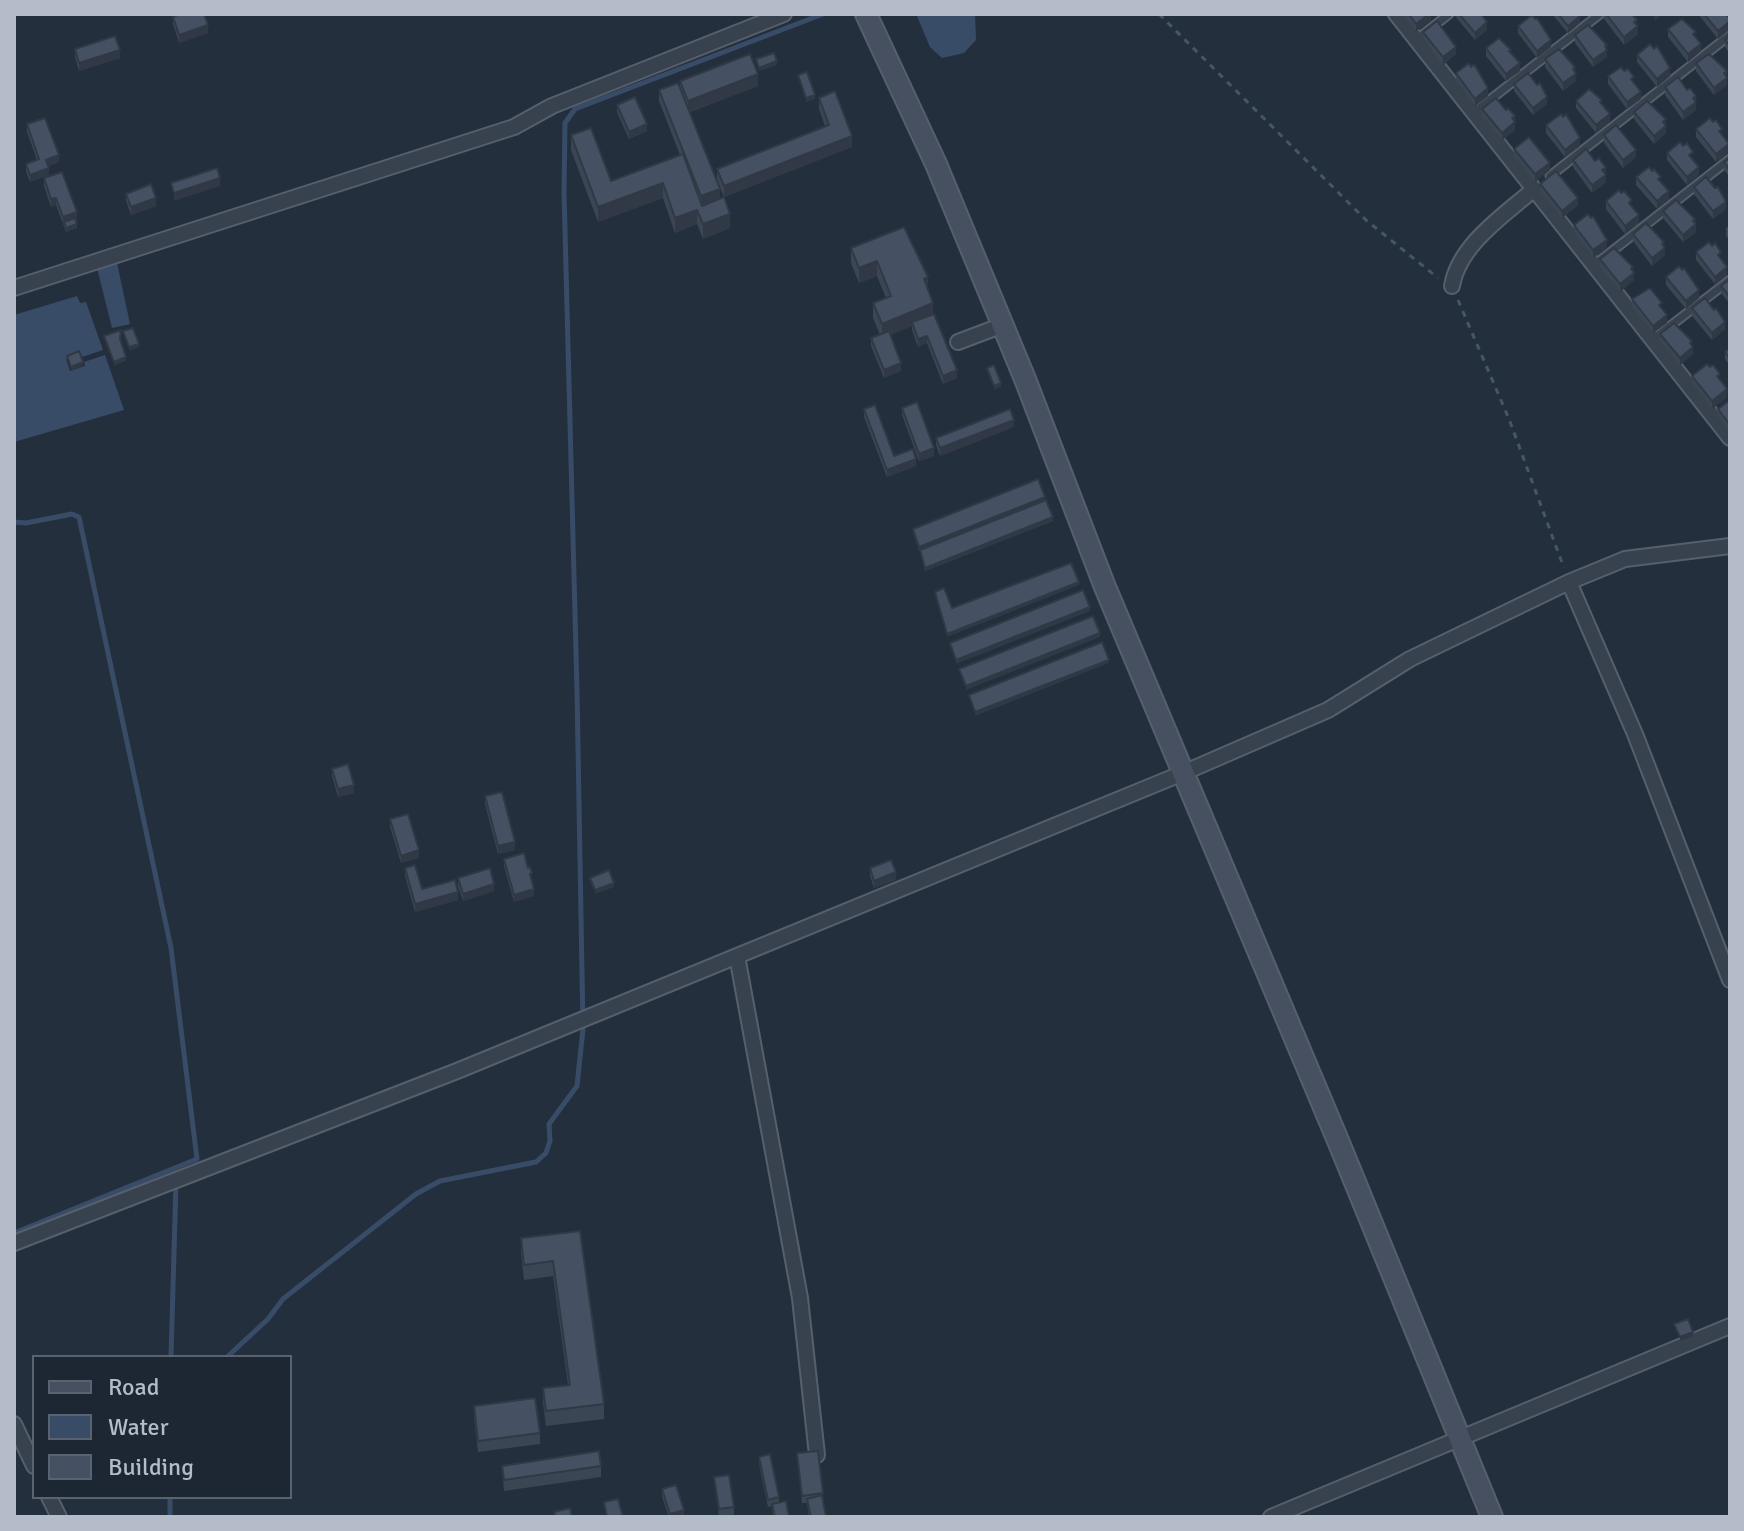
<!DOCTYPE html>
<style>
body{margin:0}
#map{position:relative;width:1744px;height:1531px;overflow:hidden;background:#242f3e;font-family:Signika,sans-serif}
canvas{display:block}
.frame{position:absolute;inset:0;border:16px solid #b4bcc9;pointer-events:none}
.legend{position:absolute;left:32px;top:1355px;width:260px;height:144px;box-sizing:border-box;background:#1d2633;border:2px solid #59626f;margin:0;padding:10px 14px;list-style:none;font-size:24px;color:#b4bcc9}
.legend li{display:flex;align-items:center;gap:16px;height:40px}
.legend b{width:40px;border:2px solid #59626f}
</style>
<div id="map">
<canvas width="1744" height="1531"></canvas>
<div class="frame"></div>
<ul class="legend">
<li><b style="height:10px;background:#465061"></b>Road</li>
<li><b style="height:22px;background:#394c67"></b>Water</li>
<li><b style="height:22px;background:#455162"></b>Building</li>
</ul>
</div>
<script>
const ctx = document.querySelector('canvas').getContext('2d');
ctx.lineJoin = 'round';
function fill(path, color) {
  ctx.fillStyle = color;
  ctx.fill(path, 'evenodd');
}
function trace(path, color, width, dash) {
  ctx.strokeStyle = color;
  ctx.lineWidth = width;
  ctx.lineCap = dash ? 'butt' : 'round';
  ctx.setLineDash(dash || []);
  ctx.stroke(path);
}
const water = new Path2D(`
 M916 14H975L976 40 964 53 942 58 930 47Z
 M117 263 130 324 112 328 97 268Z
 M77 296 80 303 86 302 103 350 82 357 80 354 66 359 70 371 85 366 84 362 105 355 124 410 14 442V315Z`);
const stream = new Path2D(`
 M14 522 26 523 72 514 79 517 171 948 197 1159 14 1233
 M171 1357 176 1182
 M227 1357 268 1319 283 1299 416 1194 440 1181 536 1162 546 1153 550 1141 549 1124 577 1086 583 1029 577 691 564 192 565 123 575 109 823 14
 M170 1517V1497`);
const path = new Path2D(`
 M1159 14 1366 220 1438 278
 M1458 300 1509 419 1564 568`);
const lane = new Path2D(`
 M1416 40 1449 14
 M1473 113 1600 14
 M1550 176 1730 35
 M1593 266 1730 159
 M1652 340 1730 280`);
const street = new Path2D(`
 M1396 14 1730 438
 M1452 286C1459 245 1503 216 1533 190
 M14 288 514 127 552 106 784 14
 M958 342 1003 325
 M1569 582 1635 734 1730 980
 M737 956 800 1298 817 1455
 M14 1243 457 1071 1183 773 1328 710 1410 659 1569 582 1625 559 1730 546
 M14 1424 34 1466
 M49 1497 59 1517
 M1271 1517 1730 1326`);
const secondary = new Path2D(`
 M866 14 936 164 1025 379 1105 587 1339 1143 1492 1517`);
const wall = new Path2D(`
 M1403 14H1431V20L1416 31Z
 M1455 14H1481L1487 30 1475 40 1455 16Z
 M1552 14H1579L1580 23 1568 33Z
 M1604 14H1632L1637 25 1638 34 1624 45 1604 19Z
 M1698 14H1726L1730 19V29L1718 39Z
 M173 17 208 33 179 43 173 24Z
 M1518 26 1551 47 1537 58 1518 33Z
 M1668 29 1701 51 1688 62 1668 37Z
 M1423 32 1456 54 1443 65 1423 39Z
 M1575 35 1607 45V57L1593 67 1575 43Z
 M1730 36V54L1725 47V40Z
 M1486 48 1520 71 1506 81 1486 56Z
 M75 49 120 58 79 71 75 57Z
 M1637 55 1670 76 1657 87 1637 62Z
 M1545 59 1576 81 1563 91 1545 67Z
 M1696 63 1727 71V85L1714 95 1696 71Z
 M1456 73 1488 96 1475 106 1456 81Z
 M1608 76 1634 82 1641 99 1627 109 1608 84Z
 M680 81 758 86 690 112 730 228 703 239 697 224 675 233 663 198 598 222 571 150V135L611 181 680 155 659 101V90L680 88Z
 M1514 84 1547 104 1533 115 1514 91Z
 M1665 87 1687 90 1696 96V110L1683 120 1665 95Z
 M819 98 852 147 724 197 717 180V169L825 126 819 109Z
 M1576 101 1602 105 1610 122 1596 133 1576 108Z
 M617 105 647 131 629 139 617 112Z
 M1482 109 1506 110 1515 116V130L1502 140 1482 116Z
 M1634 112 1666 125V133L1654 144 1634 119Z
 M27 124 59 162 49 166V175L30 182 26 171V164L37 160 27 132Z
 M1546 125 1580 146 1565 157 1546 133Z
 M1696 129 1729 152 1716 162 1696 137Z
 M1604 135 1636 157 1623 168 1604 143Z
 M1514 149 1550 170 1535 182 1514 156Z
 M1667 153 1693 159 1699 175 1687 185 1667 160Z
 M1730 158V177L1724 170V162Z
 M1573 160 1595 161 1606 168V182L1592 193 1573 167Z
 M1636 177 1661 182 1669 199 1657 209 1636 185Z
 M44 178 77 220H75L77 228 66 232 56 205 51 207 44 186Z
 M1540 184 1578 205 1562 218 1540 191Z
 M1694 187 1726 209 1713 219 1694 194Z
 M126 194 156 206 131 215 126 201Z
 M1606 201 1639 223 1625 234 1606 209Z
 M1663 211 1695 219 1696 232 1683 242 1663 218Z
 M1591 218 1607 247 1593 258 1574 232V225Z
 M1730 225V241L1726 236V228Z
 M1633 234 1664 247 1665 255 1652 266 1633 241Z
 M851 248 928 290 933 314 957 378 943 384 927 343 918 347 912 330V326L890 335 901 371 884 378 871 346V338L880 335 873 318V303L886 298 877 276 859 283 851 263Z
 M1696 252 1727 275 1715 284 1696 260Z
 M1600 259 1633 271 1634 280 1620 292 1600 267Z
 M1666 277 1699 298 1686 309 1666 285Z
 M1730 279V304L1721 293V286Z
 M1632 299 1667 323 1653 333 1632 307Z
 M1692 308 1725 329 1712 340 1692 316Z
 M1660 334 1692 346 1693 354 1680 365 1660 341Z
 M1730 348V366L1725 359V352Z
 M1692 376 1727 397 1712 409 1692 383Z
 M1730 400V432L1718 417V409Z
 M902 408 934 456 919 461 902 415Z
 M864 409 894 456 916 466 887 477 864 417Z
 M1014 427 940 456 936 445V438Z
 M1045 500 1053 521 925 571 920 550 919 551 913 533V529Z
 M332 769 354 793 338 797 332 776Z
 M485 796 515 850 498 854 485 804Z
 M390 819 419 858 401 863 390 827Z
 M504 859 534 896 514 902 504 866Z
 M405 868 422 889 458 900 415 912 405 876Z
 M870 868 896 880 874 888 870 876Z
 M458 878 494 891 463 901 458 886Z
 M580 1231 604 1404V1419L546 1426 543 1403V1388L568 1385 553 1276 524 1280 521 1253V1238Z
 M474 1406 540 1433V1444L478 1452 474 1417Z
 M797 1453 823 1493V1501L826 1517H809L807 1503H802Z
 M759 1457 779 1497V1502L789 1517H773L772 1506 768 1507 759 1464Z
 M502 1466H601V1477L504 1491Z
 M714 1477 734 1507V1515L719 1517Z
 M662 1489 684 1517H669L662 1497Z`);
const shadedWall = new Path2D(`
 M1429 14H1431V20L1416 31V24Z
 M1654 14H1663L1654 21Z
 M1580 16V23L1568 33V26Z
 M1637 20 1638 34 1624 45V37Z
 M1730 21V29L1718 39V31Z
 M1487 22V30L1475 40V33Z
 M208 25V33L179 43V35Z
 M1551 40V47L1537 58V51Z
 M1701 44V51L1688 62V54Z
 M1607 45V57L1593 67V60Z
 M1456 47V54L1443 65V57Z
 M120 50V58L79 71V63Z
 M777 61V65L759 71V68Z
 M1520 63V71L1506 81V74Z
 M1575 67 1576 81 1563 91V83Z
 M1670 68V76L1657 87V79Z
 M1727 71V85L1714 95V88L1724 73Z
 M758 74V86L688 112V101Z
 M1488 88V96L1475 106V99Z
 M1641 92V99L1627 109V102Z
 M815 95V99L806 102V98Z
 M1696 96V110L1683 120V112Z
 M1547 97V104L1533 115V108Z
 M1610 114V122L1596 133V125Z
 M1515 116V130L1502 140V133Z
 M1666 119V133L1654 144V136Z
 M647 124V131L629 139V132Z
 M852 136V147L724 197V186Z
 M1580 138V146L1565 157V150Z
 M1729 144V152L1716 162V154Z
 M1636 150V157L1623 168V160Z
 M59 155V162L46 167V160Z
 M1550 163V170L1535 182V174Z
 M1699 167V175L1687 185V177Z
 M49 168V175L30 182V175Z
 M1606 168V182L1592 193V185L1602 170Z
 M220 178V186L174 201V193Z
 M663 183V198L598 222V207Z
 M720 189V200L701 207V196Z
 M1669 191V199L1657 209V201Z
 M56 198V205L51 207V199Z
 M156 198V206L131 215V207Z
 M1578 198V205L1562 218V211Z
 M1726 202V209L1713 219V211Z
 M697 210V224L675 233V218Z
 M77 212V220L63 224V217Z
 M730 214V228L703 239V224Z
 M1639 215V223L1625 234V226Z
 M1695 219 1696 232 1683 242V235Z
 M77 224V228L66 232V228Z
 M1607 240V247L1593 258V250Z
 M1664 242 1665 255 1652 266V258Z
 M877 261V276L859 283V268Z
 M1633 267 1634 280 1620 292V284Z
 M1727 267V275L1715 284V277Z
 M928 277V292L924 279Z
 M1699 290V298L1686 309V301Z
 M933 303V318L912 322V326L882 338V324Z
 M1667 315V323L1653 333V326Z
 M1725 322V329L1712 340V333Z
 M927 336V343L918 347V339Z
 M1692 341 1693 354 1680 365V358Z
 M139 344V347L129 351V347Z
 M126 357V361L114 366V362Z
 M83 362V366L71 371V367Z
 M901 363V371L884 378V370Z
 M957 370V378L943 384V376Z
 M1001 383V387L994 390V386Z
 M1727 389V397L1712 409V401Z
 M1014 420V427L940 456V448Z
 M934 448V456L919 461V454Z
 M916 459V466L887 477V470Z
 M1045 497V500L919 551V547Z
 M1053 517V521L925 571V568Z
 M1079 582V585L947 637V634Z
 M1090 607V611L956 664V660Z
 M1100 633V637L966 690V686Z
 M1109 660V663L975 716V712Z
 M354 785V793L338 797V789Z
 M515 842V850L498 854V846Z
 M419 850V858L401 863V856Z
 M896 872V880L874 888V881Z
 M614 883V887L595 894V890Z
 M494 884V891L463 901V894Z
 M534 889V896L514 902V895Z
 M458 892V900L415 912V904Z
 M1693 1332V1336L1680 1341V1337Z
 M684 1510V1517H670V1514Z`);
const building = new Path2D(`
 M180 14H204L208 25 179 35 173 17Z
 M1409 14H1429L1416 24Z
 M1459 14H1481L1487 22 1475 33Z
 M1558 14H1579L1580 16 1568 26Z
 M1606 14H1632L1637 20 1634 22 1638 26 1624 37Z
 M1704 14H1726L1730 19V21L1718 31Z
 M1532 15 1535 19 1537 18 1551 40 1537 51 1518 26Z
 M1682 19 1696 32 1693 34 1701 44 1688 54 1668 29Z
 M1437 21 1456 47 1443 57 1423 32Z
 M1588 25 1607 45 1605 46 1607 50 1593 60 1575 35Z
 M115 36 120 50 79 63 75 49Z
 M1730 36V46L1725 40Z
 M1499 38 1511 50 1509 51 1520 63 1506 74 1486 48Z
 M1650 44 1654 49 1657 46 1670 68 1657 79 1637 55Z
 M1559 49 1575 67 1573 69 1576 74 1563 83 1545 59Z
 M774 53 777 61 759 68 756 59Z
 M750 54 758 74 688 101 680 81Z
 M1709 54 1727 71 1724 73 1727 78 1714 88 1696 63Z
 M1469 63 1471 67 1474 64 1488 88 1475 99 1456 73Z
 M1621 67 1624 71 1628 69 1634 77 1631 79 1641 92 1627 102 1608 76Z
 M807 72 815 95 806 98 798 75Z
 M1528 73 1537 85 1540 83 1547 97 1533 108 1514 84Z
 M1678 77 1687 90 1690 88 1696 96 1693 98 1696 102 1683 112 1665 87Z
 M678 83 720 189 701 196 659 90Z
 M1589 89 1602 100 1600 102 1610 114 1596 125 1576 101Z
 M835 91 852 136 724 186 717 169 829 125 819 98Z
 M635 97 647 124 629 132 617 105Z
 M1496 98 1506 110 1508 108 1515 116 1512 118 1515 122 1502 133 1482 109Z
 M1647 101 1666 119 1663 122 1666 126 1654 136 1634 112Z
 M1561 114 1563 117 1566 114 1580 138 1565 150 1546 125Z
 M45 118 59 155 46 160 49 168 30 175 26 164 39 159 27 124Z
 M1710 118 1713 122 1716 120 1722 129 1719 131 1729 144 1716 154 1696 129Z
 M1616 125 1636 150 1623 160 1604 135Z
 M591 128 611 181 683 154 702 206 724 197 730 214 703 224 697 210 675 218 663 183 598 207 571 135Z
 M1529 137 1550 163 1535 174 1514 149Z
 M1680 142 1683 146 1687 143 1693 152 1689 155 1699 167 1687 177 1667 153Z
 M1586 149 1595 161 1599 158 1606 168 1602 170 1606 175 1592 185 1573 160Z
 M1730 158V170L1724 162Z
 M1649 167 1652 171 1654 169 1661 177 1658 179 1669 191 1657 201 1636 177Z
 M217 168 220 178 174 193 171 183Z
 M1556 171 1578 198 1562 211 1540 184Z
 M62 172 77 212 63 217 56 198 51 199 44 178Z
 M1706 177 1715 188 1718 187 1726 202 1713 211 1694 187Z
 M151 184 156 198 131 207 126 194Z
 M1619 190 1621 193 1624 191 1632 200 1629 203 1639 215 1625 226 1606 201Z
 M1676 200 1695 219 1693 221 1696 224 1683 235 1663 211Z
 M1588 214 1591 218 1593 216 1607 240 1593 250 1574 225Z
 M75 218 77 224 66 228 64 222Z
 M1646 223 1664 242 1662 244 1665 248 1652 258 1633 234Z
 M904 227 928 277 924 279 933 303 882 324 873 303 891 296 877 261 859 268 851 248Z
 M1709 242 1712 246 1715 243 1721 252 1718 255 1727 267 1715 277 1696 252Z
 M1614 248 1633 267 1631 269 1634 273 1620 284 1600 259Z
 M1679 266 1682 270 1684 268 1699 290 1686 301 1666 277Z
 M1730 279V297L1721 286Z
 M1650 288 1662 303 1659 305 1667 315 1653 326 1632 299Z
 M1705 298 1714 310 1716 308 1725 322 1712 333 1692 308Z
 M934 314 957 370 943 376 927 336 918 339 912 322Z
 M1674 323 1692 341 1690 343 1693 347 1680 358 1660 334Z
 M133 328 139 344 129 347 123 331Z
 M121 330 120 339 126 357 114 362 104 336Z
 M889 331 901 363 884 370 871 338Z
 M1730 348V358L1725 352Z
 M79 351 83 362 71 367 67 356Z
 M1707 364 1710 367 1713 365 1720 374 1717 376 1727 389 1712 401 1692 376Z
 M994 365 1001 383 994 386 987 368Z
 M1730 400V425L1718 409Z
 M917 402 934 448 919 454 902 408Z
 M875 405 894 456 913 449 916 459 887 470 864 409Z
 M1010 409 1014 420 940 448 936 438Z
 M1038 479 1045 497 919 547 913 529Z
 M1046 500 1053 517 925 568 920 550Z
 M1071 563 1079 582 947 634 935 592 944 588 952 608Z
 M1083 590 1090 607 956 660 950 643Z
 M1093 616 1100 633 966 686 959 669Z
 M1102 642 1109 660 975 712 969 695Z
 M348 764 354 785 338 789 332 769Z
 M502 792 515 842 498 846 485 796Z
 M408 814 419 850 401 856 390 819Z
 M524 853 528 868 530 867 532 873 530 874 534 889 514 895 504 859Z
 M891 860 896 872 874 881 870 868Z
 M415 865 422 889 455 880 458 892 415 904 405 868Z
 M490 868 494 884 463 894 458 878Z
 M609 870 614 883 595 890 590 878Z
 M580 1231 604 1404 546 1411 543 1388 570 1385 553 1261 524 1265 521 1238Z
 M1688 1319 1693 1332 1680 1337 1674 1324Z
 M535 1398 540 1433 478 1441 474 1406Z
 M599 1451 601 1466 504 1480 502 1466Z
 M818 1451 823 1493 802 1496 797 1453Z
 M770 1454 779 1497 768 1500 759 1457Z
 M729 1475 734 1507 719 1509 714 1477Z
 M676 1485 684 1510 670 1514 662 1489Z
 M822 1495 826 1517H811L807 1499Z
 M618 1499 623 1517H607L604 1502Z
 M786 1501 789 1517H775L772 1504Z
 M570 1508 572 1517H556L554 1512Z`);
fill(water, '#394c67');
trace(stream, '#394c67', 5);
trace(lane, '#565f6c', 11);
trace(street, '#565f6c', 18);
trace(secondary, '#565f6c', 24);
trace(path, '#44595c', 3, [6, 6]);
trace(lane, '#38414e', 7);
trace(street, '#38414e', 14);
trace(secondary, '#465061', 20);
fill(wall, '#3b4654');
fill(shadedWall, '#303945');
fill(building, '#455162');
trace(building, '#303945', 2);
</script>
